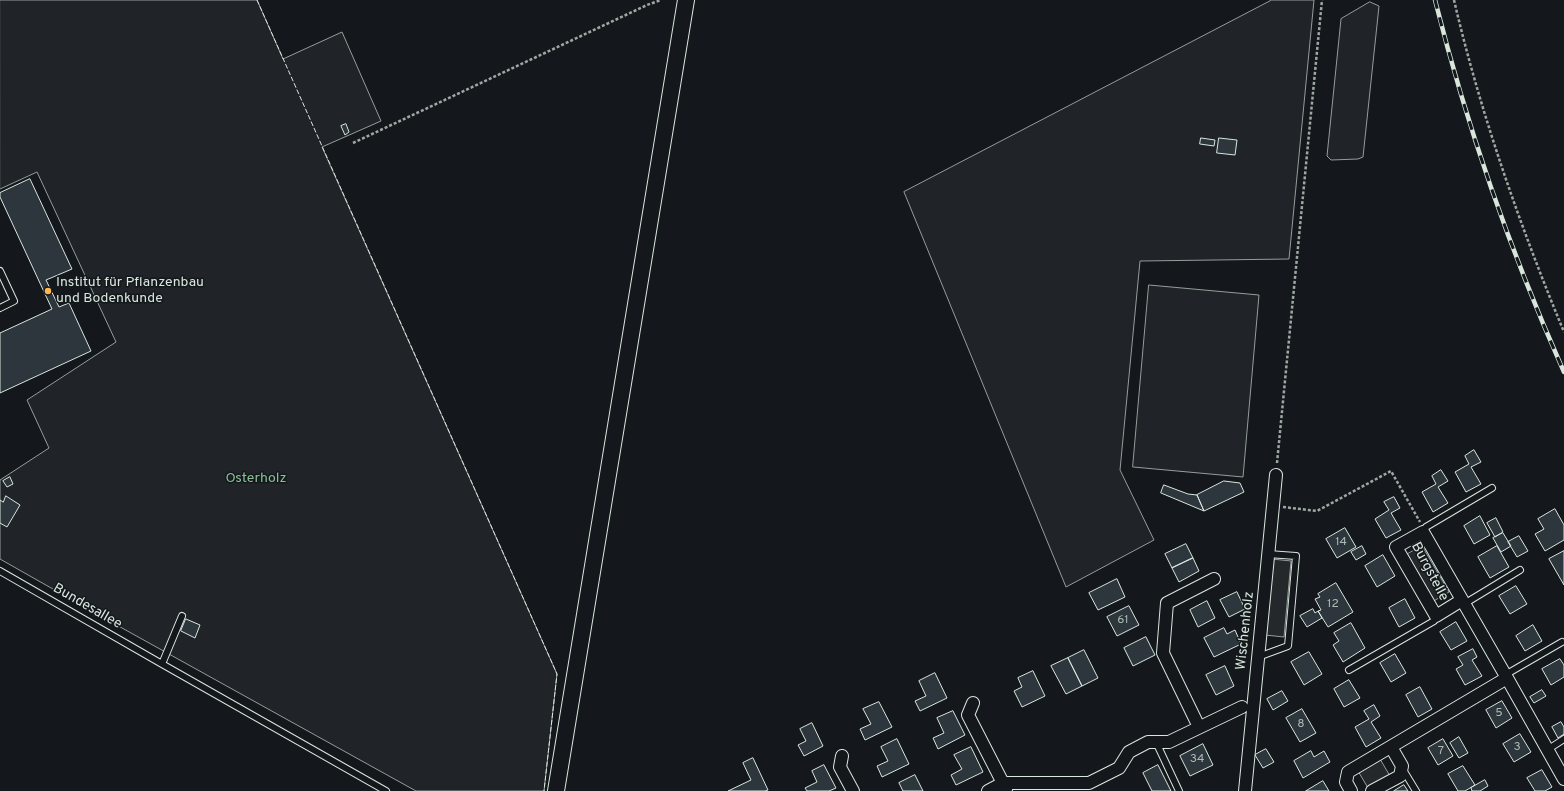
<!DOCTYPE html>
<meta charset="utf-8">
<style>
body{margin:0}
canvas{display:block;background:#14181c}
</style>
<canvas width="1564" height="791"></canvas>
<script>
const ctx = document.querySelector('canvas').getContext('2d');
ctx.lineJoin = 'round';
function fill(path, color) {
  ctx.fillStyle = color;
  ctx.fill(path, 'evenodd');
}
function trace(path, color, width, dash) {
  ctx.strokeStyle = color;
  ctx.lineWidth = width;
  ctx.lineCap = dash ? 'butt' : 'round';
  ctx.setLineDash(dash || []);
  ctx.stroke(path);
}
function label(font, color, halo, rows, align = 'center') {
  ctx.font = font + ' Overpass,sans-serif';
  ctx.lineWidth = 3;
  ctx.setLineDash([]);
  ctx.textBaseline = 'middle';
  ctx.strokeStyle = halo;
  ctx.fillStyle = color;
  for (const [text, x, y, turn = 0] of rows) {
    ctx.save();
    ctx.translate(x, y);
    ctx.rotate((+turn || 0) * Math.PI / 180);
    ctx.textAlign = isNaN(turn) ? turn : align;
    if (halo) ctx.strokeText(text, 0, 0);
    ctx.fillText(text, 0, 0);
    ctx.restore();
  }
}
const green = new Path2D(`
 M0 0H257L283 59 342 32 381 121 322 147 557 674 544 791H416L104 618 0 559V480L49 448 27 400 116 342 37 172 0 189Z
 M1272 0H1314L1289 259 1140 261 1120 470 1154 540 1066 587 904 192Z
 M1370 2 1379 6 1363 157 1358 159 1331 160 1327 156 1341 19Z
 M1149 285 1259 295 1243 477 1133 467Z`);
const parking = new Path2D(`
 M1422 546 1449 592 1432 602 1406 555Z
 M1272 559 1291 561 1284 637 1265 635Z
 M1380 759 1390 776 1368 788 1358 771Z`);
const building = new Path2D(`
 M346 124 349 132 345 135 341 126Z
 M1201 138 1215 140 1214 146 1200 144Z
 M1219 138 1237 140 1235 155 1217 153Z
 M30 179 72 269 46 280 59 307 69 303 91 351 0 393V333L52 309 0 197V193Z
 M1474 450 1481 462 1471 467 1481 484 1466 492 1455 472 1469 464 1465 456Z
 M1441 470 1448 481 1438 487 1448 503 1433 512 1422 492 1436 484 1432 476Z
 M10 477 13 484 7 487 3 481Z
 M1224 481 1240 483 1244 492 1204 511 1197 495Z
 M1164 485 1188 494 1197 495 1204 511 1161 493Z
 M6 496 20 505 7 527 0 523V500L3 502Z
 M1394 497 1400 508 1391 513 1401 530 1386 538 1375 519 1389 510 1384 502Z
 M1555 509 1564 525V540L1545 551 1535 534 1544 529 1538 519Z
 M1480 516 1490 535 1474 544 1464 526Z
 M1496 518 1503 532 1495 537 1487 523Z
 M1345 528 1356 547 1337 558 1326 539Z
 M1503 533 1511 546 1501 552 1493 538Z
 M1519 536 1528 551 1517 557 1508 542Z
 M1186 544 1193 558 1172 568 1165 554Z
 M1362 546 1366 554 1356 560 1351 552Z
 M1497 546 1509 567 1490 578 1478 557Z
 M1564 551V585L1549 559Z
 M1383 555 1395 576 1377 587 1365 566Z
 M1193 558 1199 571 1179 582 1172 568Z
 M1117 579 1125 597 1098 610 1089 593Z
 M1336 583 1353 612 1328 627 1318 611 1321 610 1315 599 1320 597 1318 594Z
 M1516 586 1527 604 1510 614 1499 596Z
 M1237 592 1245 609 1229 617 1220 600Z
 M1405 599 1415 618 1399 627 1389 608Z
 M1207 601 1215 618 1198 627 1190 610Z
 M1129 606 1139 625 1117 636 1107 617Z
 M1313 609 1315 613 1318 611 1322 618 1307 627 1300 616Z
 M186 619 200 625 195 638 181 631Z
 M1456 622 1467 641 1451 650 1440 632Z
 M1351 623 1365 648 1343 662 1333 645 1339 641 1334 633Z
 M1533 625 1542 641 1525 651 1516 636Z
 M1224 628 1227 634 1235 630 1241 644 1214 657 1204 638Z
 M1146 637 1155 655 1133 666 1124 648Z
 M1473 649 1477 657 1472 660 1482 676 1465 685 1456 669 1463 665 1458 657Z
 M1084 650 1098 678 1082 686 1068 658Z
 M1309 652 1322 674 1304 685 1291 662Z
 M1395 654 1406 673 1391 682 1380 663Z
 M1068 658 1082 686 1066 694 1051 666Z
 M1560 659 1564 665V677L1551 685 1542 669Z
 M1225 666 1234 686 1216 695 1206 675Z
 M1033 671 1045 696 1022 707 1014 691 1022 687 1018 678Z
 M935 673 947 698 920 711 915 701 926 696 919 681Z
 M1349 680 1360 698 1344 707 1334 689Z
 M1420 687 1432 709 1418 717 1406 695Z
 M1542 690 1546 696 1534 703 1530 697Z
 M1282 691 1288 701 1273 710 1267 699Z
 M1502 701 1512 718 1496 728 1486 710Z
 M879 702 892 727 865 740 860 729 871 724 863 709Z
 M1374 705 1380 716 1371 722 1381 738 1366 747 1355 727 1369 719 1364 711Z
 M1302 709 1316 733 1300 742 1286 718Z
 M953 711 965 735 938 749 933 738 944 733 937 718Z
 M1561 722 1564 727V734L1558 738 1552 727Z
 M812 723 823 746 804 756 798 745 806 741 800 729Z
 M1520 734 1531 752 1514 762 1503 744Z
 M1459 737 1468 753 1459 758 1450 743Z
 M897 739 909 764 882 777 877 766 888 761 881 747Z
 M1443 739 1453 756 1438 765 1428 748Z
 M1203 744 1213 765 1190 776 1180 756Z
 M971 747 983 772 956 785 951 775 962 769 954 755Z
 M1266 749 1274 762 1263 768 1255 755Z
 M1311 751 1314 757 1324 751 1330 762 1303 778 1294 761Z
 M753 758 768 790 765 791H728L751 780 743 763Z
 M824 765 836 788 829 791H807L805 788 817 782 812 771Z
 M1158 765 1171 791H1152L1143 773Z
 M1463 766 1475 785 1465 791H1458L1448 774Z
 M1542 770 1552 787 1545 791H1535L1527 778Z
 M915 775 923 791H903L899 783Z
 M1485 780 1488 786 1480 791H1472L1471 788Z
 M1323 781 1329 791H1306Z
 M1404 785 1408 791H1394Z`);
const path = new Path2D(`
 M1454 0C1480 112 1520 226 1564 332
 M353 143 647 5 661 0
 M1277 463 1322 0
 M1283 507 1317 511 1391 471 1420 522`);
const lane = new Path2D(`
 M0 271 14 301 0 308
 M1423 532 1426 527 1492 488
 M0 571 162 664 386 791
 M1464 604 1520 570
 M1258 657 1288 646 1296 556 1268 554
 M162 664 182 616
 M1349 670 1434 621 1436 616
 M1505 675 1562 642
 M1156 742 1179 791
 M1547 750 1564 739
 M1402 768 1416 791`);
const street = new Path2D(`
 M1462 600 1436 616 1396 547 1423 532 1507 678
 M973 703 968 715 1006 789
 M1199 727 1163 653 1167 603 1214 579
 M842 756 840 767 853 791
 M988 791 1003 783H1089L1119 768 1129 752 1148 742H1169L1242 707
 M1245 791 1276 475
 M1351 791 1346 782 1348 772 1507 678 1564 779
 M1372 791 1400 776 1402 766 1391 747`);
const secondary = new Path2D(`
 M556 791 686 0`);
const rail = new Path2D(`
 M1435 0C1467 127 1511 253 1564 372`);
const fence = new Path2D(`
 M257 0 557 674 544 791`);
const markers = [
 [48,291,4,"#ffb74d"]
];
const numberNames = [
 ["14",1341,543],
 ["12",1333,605],
 ["61",1123,621],
 ["5",1499,714],
 ["8",1301,725],
 ["3",1517,748],
 ["7",1441,752],
 ["34",1197,760]
];
const poiNames = [
 ["Institut für Pflanzenbau",56,283],
 ["und Bodenkunde",56,299]
];
const parkNames = [
 ["Osterholz",256,479]
];
const streetNames = [
 ["Burgstelle",1429,572,62],
 ["Bundesallee",87,607,30],
 ["Wischenholz",1246,631,-84]
];
fill(green, '#202428');
trace(green, '#939e99', 1);
fill(parking, '#24282b');
trace(parking, '#939e99', 1);
fill(building, '#2c363c');
trace(building, '#d8e6dc', 1);
trace(lane, '#d8e6dc', 8);
trace(street, '#d8e6dc', 14);
trace(secondary, '#d8e6dc', 18);
trace(path, '#9da8a2', 2.5, [3, 2]);
trace(lane, '#14181c', 6);
trace(street, '#14181c', 12);
trace(secondary, '#14181c', 16);
trace(rail, '#d8e6dc', 4.5);
trace(rail, '#14181c', 3, [9]);
trace(fence, '#d8e6dc', 1, [5, 2]);
for (const [x, y, r, color] of markers) {
  const dot = new Path2D();
  dot.arc(x, y, r, 0, 2 * Math.PI);
  ctx.fillStyle = color;
  ctx.fill(dot);
  trace(dot, '#14181c', 1.5);
}
label('12px', '#adbab4', null, numberNames);
label('14px', '#d8e6dc', '#14181c', poiNames, 'left');
label('14px', '#8ac095', '#14181c', parkNames);
label('14px', '#d8e6dc', '#14181c', streetNames);
</script>
